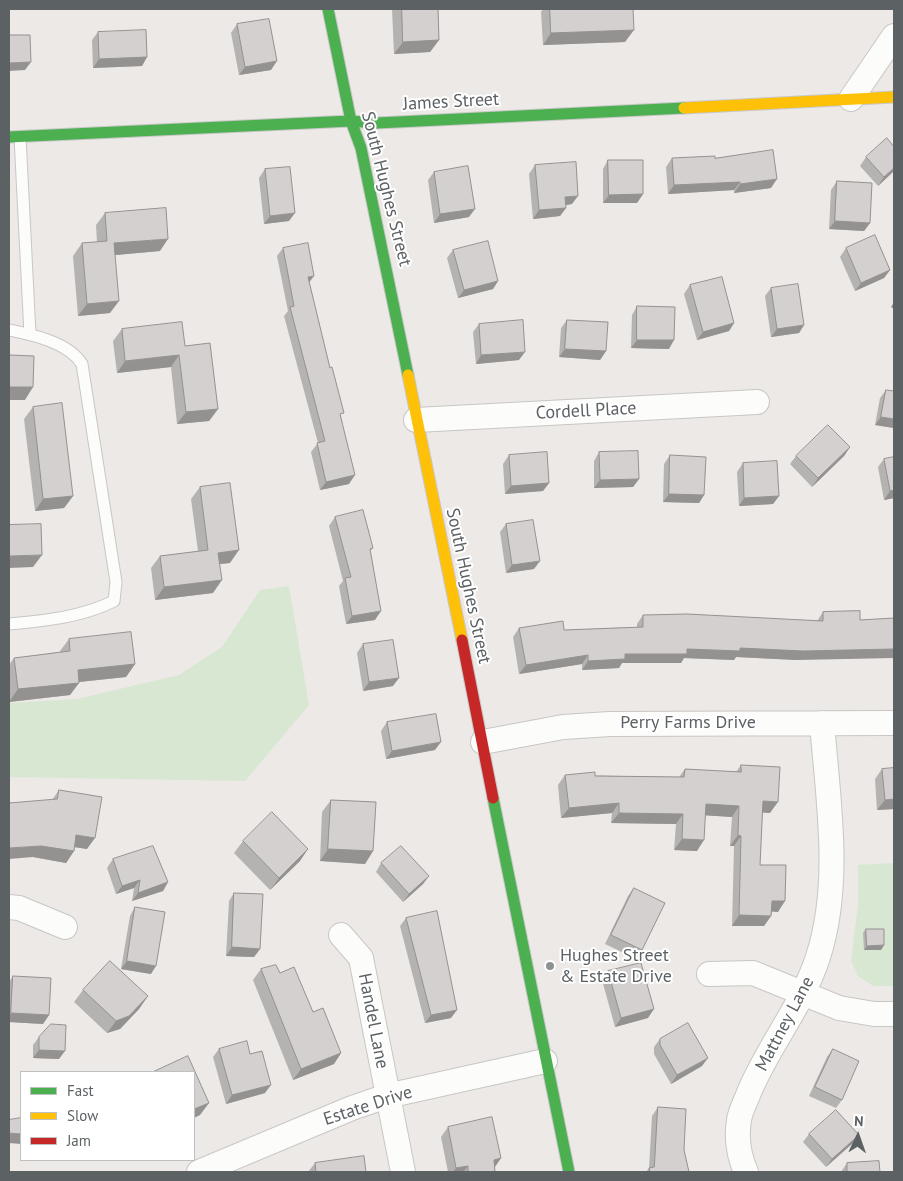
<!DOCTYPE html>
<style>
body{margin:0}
#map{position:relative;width:903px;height:1181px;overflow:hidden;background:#ece9e6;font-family:"PT Sans",sans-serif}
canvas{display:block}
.frame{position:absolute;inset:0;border:10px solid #5c6164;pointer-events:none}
.legend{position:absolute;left:20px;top:1071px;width:175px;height:90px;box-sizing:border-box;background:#fff;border:1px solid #bec0c1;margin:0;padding:6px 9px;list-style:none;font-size:15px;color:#5c6164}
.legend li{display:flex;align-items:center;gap:10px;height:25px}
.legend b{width:25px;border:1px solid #bec0c1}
.north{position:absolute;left:833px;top:1111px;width:50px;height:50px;-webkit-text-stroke:4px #fff;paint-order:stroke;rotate:3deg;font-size:14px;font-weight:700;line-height:20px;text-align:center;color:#5c6164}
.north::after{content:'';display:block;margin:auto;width:18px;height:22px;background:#5c6164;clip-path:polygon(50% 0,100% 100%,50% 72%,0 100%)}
</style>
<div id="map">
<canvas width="903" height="1181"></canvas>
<div class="frame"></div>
<ul class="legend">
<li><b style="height:6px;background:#4caf50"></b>Fast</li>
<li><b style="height:6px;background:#ffc107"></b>Slow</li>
<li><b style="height:6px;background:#c62828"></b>Jam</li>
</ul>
<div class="north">N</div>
</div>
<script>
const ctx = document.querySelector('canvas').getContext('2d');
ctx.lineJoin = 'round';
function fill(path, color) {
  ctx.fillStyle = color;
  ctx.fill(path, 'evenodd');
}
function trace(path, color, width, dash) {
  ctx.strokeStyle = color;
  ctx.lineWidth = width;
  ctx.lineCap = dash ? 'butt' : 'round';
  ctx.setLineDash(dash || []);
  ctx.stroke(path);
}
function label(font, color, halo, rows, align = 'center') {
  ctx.font = font + ' "PT Sans",sans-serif';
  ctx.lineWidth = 4;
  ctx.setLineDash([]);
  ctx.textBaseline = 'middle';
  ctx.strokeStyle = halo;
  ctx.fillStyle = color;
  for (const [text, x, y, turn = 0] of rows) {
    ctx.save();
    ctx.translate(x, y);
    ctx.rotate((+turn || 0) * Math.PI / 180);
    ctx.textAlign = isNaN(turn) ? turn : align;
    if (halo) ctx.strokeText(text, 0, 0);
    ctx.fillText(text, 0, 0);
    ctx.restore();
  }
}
const green = new Path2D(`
 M289 586 309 705 245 781 9 777V703L77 699 179 675 222 647 260 590Z
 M894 863V986H873L858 976 851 961 858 905V865Z`);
const lane = new Path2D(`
 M20 137 30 334
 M9 330C33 335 68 342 82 364L116 582 114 601C82 617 44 621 9 624`);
const street = new Path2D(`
 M851 99 894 36
 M416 420 757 402
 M483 742 563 727 610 724 894 723
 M9 907 19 908 65 927
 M341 935 361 958 403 1172
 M709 974 753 973 839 1008 874 1014H894
 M199 1172 352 1108 387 1096 545 1061
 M746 1172C739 1156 736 1138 739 1120 740 1112 745 1103 748 1095 767 1047 802 1007 818 957 842 883 828 800 822 723`);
const fast = new Path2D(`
 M328 9 351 121 361 148 408 375
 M9 137 351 121 377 123 684 108
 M493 798 569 1172`);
const slow = new Path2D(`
 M684 108 894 97
 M408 375 462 640`);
const jam = new Path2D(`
 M462 640 493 798`);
const wall = new Path2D(`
 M392 9H438L439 40 430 52 394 54Z
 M543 9H633L625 42 543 45 541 12Z
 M237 24 271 70 239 75 231 33Z
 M98 32 147 57 142 66 93 68 92 40Z
 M866 157 894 171 878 186 860 166Z
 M672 158H715L771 188 734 193V190L668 194 666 167Z
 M608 160 643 194 637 203H603V169Z
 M535 165 572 204 566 205V208L560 216 533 219 529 174Z
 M265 169 289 221 264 224 259 178Z
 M434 172 469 217 434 223 428 180Z
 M837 181 870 223 864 231 829 229 831 190Z
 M105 213 160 251 115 255 110 313 78 316 73 256 82 243 97 242 96 225Z
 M283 248 309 282 341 417 349 484 320 490 311 452 318 443 284 316 288 311 277 256Z
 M846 248 890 270 884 278 855 291 840 257Z
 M453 250 498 281 493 289 458 298 447 258Z
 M690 285 734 323 729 331 697 340 684 294Z
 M771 288 804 325 799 333 771 337 765 296Z
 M637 306 669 349 631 348 632 315Z
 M567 320 606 351 600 360 559 357 561 328Z
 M479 324 519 360 476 364 473 332Z
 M122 329 185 346 218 409 209 421 177 424 171 367 117 373 113 341Z
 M886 390 894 428 875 425 880 398Z
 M33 407 73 496 64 508 35 511 24 419Z
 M850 447 844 456 812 487 790 464 796 456Z
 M599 452 639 479 633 487 594 488V461Z
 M509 455 549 483 543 491 505 494 503 464Z
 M670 455 704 495 699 503 663 502 664 464Z
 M884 459 894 498 884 500 878 467Z
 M743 463 779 496 773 504 739 506 737 472Z
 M200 487 230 563 220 564 213 593 155 600 151 568 160 556 198 551 191 499Z
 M335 517 373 548 370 551 375 620 346 624 339 586 343 581 329 526Z
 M506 524 534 569 506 573 500 532Z
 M860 611 797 660 736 657 734 660 684 658 681 663H622L619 668 582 670V664L519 674 513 637 519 628 564 630 637 627V624L643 615 817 621 823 612Z
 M69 639 135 664 126 677 79 682 70 695 9 702V665L14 658 60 652V651Z
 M363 644 393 686 363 691 357 653Z
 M387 722 435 750 386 759 381 731Z
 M741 765 770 813 762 812 760 865 778 912 772 911 771 916 764 926H732L734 846H730L732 817 705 815 697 851 674 850 676 824 611 823 612 813 561 818 558 785 565 775 679 777 685 769 736 772Z
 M882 769 894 809 877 810 875 779Z
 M59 790 87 849 74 847V851L66 863 33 857 52 800Z
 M331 800 373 851 365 864 320 861 322 812Z
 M243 841 300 861 270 890 234 853Z
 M113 859 168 882 163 891 132 901 134 888 116 894 107 868Z
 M381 863 429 876 423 884 403 902 376 872Z
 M634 888 642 950 636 959 605 944 628 896Z
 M234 893 260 949 254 957 226 956 229 901Z
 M135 907 151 974 121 969 130 916Z
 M406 918 451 1018 425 1023 400 926Z
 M866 929 884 945 881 950H864L863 933Z
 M261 969 313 1012 341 1053 334 1064 293 1080 253 980Z
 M608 971 648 1018 615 1027 602 980Z
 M13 976 49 1015 43 1024 9 1022V982Z
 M83 990 148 996 139 1009 120 1029 107 1033 74 1002Z
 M39 1037 59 1059 33 1058V1045Z
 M660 1039 702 1066 671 1084 654 1054V1047Z
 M219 1049 250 1054 265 1093 226 1104 213 1057Z
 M833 1049 842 1100 836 1108 809 1096 827 1057Z
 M658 1107 684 1150 689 1172H646L649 1168 652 1116Z
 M448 1127 501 1158 495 1167V1172H448L441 1137Z
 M809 1134 859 1135 853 1143 826 1167 803 1142Z
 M315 1163 366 1172H308Z
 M847 1163 880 1172H841Z`);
const shadedWall = new Path2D(`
 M634 30 625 42 543 45 551 33Z
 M439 40 430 52 394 54 403 42Z
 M147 57 142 66 93 68 99 59Z
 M277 61 271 70 239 75 245 67Z
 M31 62 25 70 9 71V63Z
 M894 168V171L878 186 884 177Z
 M777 179 771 188 734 193 740 184Z
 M740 182 734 190 668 194 674 185Z
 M643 194 637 203H603L609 195Z
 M578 196 572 204 560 206 565 197Z
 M566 208 560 216 533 219 539 210Z
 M475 209 469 217 434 223 440 214Z
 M295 213 289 221 264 224 270 216Z
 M835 221 870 223 864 231 829 229Z
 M168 239 160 251 105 256 114 243Z
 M890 270 884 278 855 291 861 283Z
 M314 276 308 284V277Z
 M498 281 493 289 458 298 464 290Z
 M119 301 110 313 78 316 87 304Z
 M894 302V309L891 307Z
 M734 323 729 331 697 340 703 332Z
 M804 325 799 333 771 337 777 329Z
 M637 340H674L669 349 631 348Z
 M565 349 606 351 600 360 559 357Z
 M525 352 519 360 476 364 481 355Z
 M179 355 171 367 117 373 125 361Z
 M9 387H33L25 400H9Z
 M218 409 209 421 177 424 186 412Z
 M881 417 894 419V428L875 425Z
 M850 447 844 456 812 487 818 478Z
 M355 475 349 484 320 490 326 482Z
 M639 479 633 487 594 488 600 480Z
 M549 483 543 491 505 494 511 486Z
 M894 490V498L884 500 890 491Z
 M669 494 704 495 699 503 663 502Z
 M73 496 64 508 35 511 43 499Z
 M779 496 773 504 739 506 744 498Z
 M239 550 230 563 209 565 218 553Z
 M42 555 33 567 9 568V556Z
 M540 561 534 569 506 573 512 565Z
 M222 580 213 593 155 600 164 587Z
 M381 611 375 620 346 624 352 616Z
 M740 648 894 649V658L797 660 736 657 734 660 684 658 681 663H622L619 668 582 670 588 661 625 654 687 649Z
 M588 655 582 664 519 674 526 665Z
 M135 664 126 677 69 683 78 670Z
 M399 678 393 686 363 691 369 682Z
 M79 683 70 695 9 702 18 689Z
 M441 742 435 750 386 759 392 751Z
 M894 799V809L877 810 885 800Z
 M763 801 778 802 770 813 756 812Z
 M619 803 612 813 561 818 569 808Z
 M706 804 739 806 732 817 699 815Z
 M619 813 683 814 676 824 611 823Z
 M76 835 95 838 87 849 68 846Z
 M738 835 741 836 734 846H730Z
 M682 839 704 840 697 851 674 850Z
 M41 846 74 851 66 863 33 857 9 859V848Z
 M308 849 300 861 270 890 279 878Z
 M328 849 373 851 365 864 320 861Z
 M429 876 423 884 403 902 409 894Z
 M140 880 134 888 116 894 122 886Z
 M168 882 163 891 132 901 138 893Z
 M772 901H785L778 912 764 911Z
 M739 915 771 916 764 926H732Z
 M884 945 881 950H864L867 946Z
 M232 947 260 949 254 957 226 956Z
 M127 961 156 966 151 974 121 969Z
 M148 996 139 1009 120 1029 107 1033 116 1021Z
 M654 1009 648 1018 615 1027 621 1018Z
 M457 1010 451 1018 425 1023 431 1015Z
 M11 1013 49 1015 43 1024 9 1022V1016Z
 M39 1050 65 1051 59 1059 33 1058Z
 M341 1053 334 1064 293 1080 301 1069Z
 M708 1058 702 1066 671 1084 677 1075Z
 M271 1085 265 1093 226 1104 232 1095Z
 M209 1103 200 1115 194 1118V1109Z
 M9 1133 21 1134V1144L9 1143Z
 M859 1135 853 1143 826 1167 832 1159Z
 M501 1158 494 1168V1160Z
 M468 1166 463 1172H453L456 1168Z`);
const building = new Path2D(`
 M402 9H438L439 40 403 42Z
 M550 9H633L634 30 551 33Z
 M269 19 277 61 245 67 237 24Z
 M146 30 147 57 99 59 98 32Z
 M9 35H30L31 62 9 63Z
 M887 138 894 147V168L884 177 866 157Z
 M773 150 777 179 740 184V182L674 185 672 158 715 156V158Z
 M608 160H643V194L609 195Z
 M576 162 578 196 565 197 566 208 539 210 535 165Z
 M468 166 475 209 440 214 434 172Z
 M290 167 295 213 270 216 265 169Z
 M837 181 872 183 870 223 835 221Z
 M166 208 168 239 114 243 119 301 87 304 82 243 107 241 105 213Z
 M875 235 890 270 861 283 846 248Z
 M488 241 498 281 464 290 453 250Z
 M308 243 314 276 308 277 330 368 332 367 344 413 340 414 355 475 326 482 317 443 325 441 290 307 294 306 283 248Z
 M722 277 734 323 703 332 690 285Z
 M798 284 804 325 777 329 771 288Z
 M637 306 675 307 674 340H637Z
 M523 320 525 352 481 355 479 324Z
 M567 320 608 322 606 351 565 349Z
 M182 322 185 346 210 343 218 409 186 412 179 355 125 361 122 329Z
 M9 355 34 356 33 387H9Z
 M886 390 894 391V419L881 417Z
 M62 403 73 496 43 499 33 407Z
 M828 425 850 447 818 478 796 456Z
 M638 451 639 479 600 480 599 452Z
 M547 452 549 483 511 486 509 455Z
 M670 455 706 457 704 495 669 494Z
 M894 457V490L890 491 884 459Z
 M777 461 779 496 744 498 743 463Z
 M230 483 239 550 218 553 222 580 164 587 160 556 208 550 200 487Z
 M363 510 373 548 370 549 381 611 352 616 345 578 351 577 335 517Z
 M533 520 540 561 512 565 506 524Z
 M41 524 42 555 9 556V525Z
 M860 611V620L894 618V649L803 651 740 648V651L687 649V654H625V659L588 661V655L526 665 519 628 563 621 564 630 643 627V615L687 614 823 621V612Z
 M131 632 135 664 78 670 79 683 18 689 14 658 70 651 69 639Z
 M393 640 399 678 369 682 363 644Z
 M436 714 441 742 392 751 387 722Z
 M741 765 780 767 778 802 763 801 760 865H786L785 901H772L771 916 739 915 741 836 738 835 739 806 706 804 704 840 682 839 683 814 619 813V803L569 808 565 775 595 772V776L684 777 685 769 741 772Z
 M894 768V799L885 800 882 769Z
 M59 790 102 797 95 838 76 835 74 851 41 846 9 848V803L57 799Z
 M331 800 376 802 373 851 328 849Z
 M272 812 308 849 279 878 243 841Z
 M153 846 168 882 138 893 140 880 122 886 113 859Z
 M401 846 429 876 409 894 381 863Z
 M634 888 665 903 642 950 611 935Z
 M234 893 263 894 260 949 232 947Z
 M135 907 165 912 156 966 127 961Z
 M437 911 457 1010 431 1015 406 918Z
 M866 929H884V945L867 946Z
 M110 961 148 996 129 1016 116 1021 83 990Z
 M641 963 654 1009 621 1018 608 971Z
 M276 965 280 973 294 967 313 1012 323 1008 341 1053 301 1069 261 969Z
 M13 976 51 978 49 1015 11 1013Z
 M688 1023 708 1058 677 1075 660 1045V1039Z
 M51 1024 66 1025 65 1051 39 1050V1037Z
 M247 1041 250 1054 262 1051 271 1085 232 1095 219 1049Z
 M833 1049 859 1061 842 1100 815 1087Z
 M188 1056 209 1103 194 1109V1072H153Z
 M658 1107 686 1109 684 1150 689 1172H650L649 1168 654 1167Z
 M836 1110 859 1135 832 1159 809 1134Z
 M492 1117 501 1158 494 1160 495 1172H468V1166L456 1168 448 1127Z
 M21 1118V1134L9 1133V1120Z
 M364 1156 366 1172H316L315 1163Z
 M879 1161 880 1172H847V1163Z`);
const markers = [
 [550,966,5,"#8e9192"]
];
const streetNames = [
 ["James Street",451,102,-3],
 ["South Hughes Street",386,189,76],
 ["Cordell Place",586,411,-3],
 ["South Hughes Street",468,586,78],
 ["Perry Farms Drive",688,723],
 ["Handel Lane",373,1021,79],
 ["Mattney Lane",785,1024,-62],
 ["Estate Drive",368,1106,-18]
];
const poiNames = [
 ["Hughes Street",560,956],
 ["& Estate Drive",560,977]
];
fill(green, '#d8e7d2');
trace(lane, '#c8c7c6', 13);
trace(street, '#c8c7c6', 26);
trace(fast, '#c8c8c8', 13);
trace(slow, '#c8c8c8', 13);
trace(jam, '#c8c8c8', 13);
trace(lane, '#fcfcfb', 11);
trace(street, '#fcfcfb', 24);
trace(fast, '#4caf50', 11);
trace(slow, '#ffc107', 11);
trace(jam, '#c62828', 11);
fill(wall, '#b5b3b2');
fill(shadedWall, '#949291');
fill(building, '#d3d0cf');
trace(building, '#949291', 1);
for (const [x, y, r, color] of markers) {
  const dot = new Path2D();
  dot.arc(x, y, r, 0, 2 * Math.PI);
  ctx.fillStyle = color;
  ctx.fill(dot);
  trace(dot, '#fff', 2);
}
label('18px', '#5c6164', '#fff', streetNames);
label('18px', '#5c6164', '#fff', poiNames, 'left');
</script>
